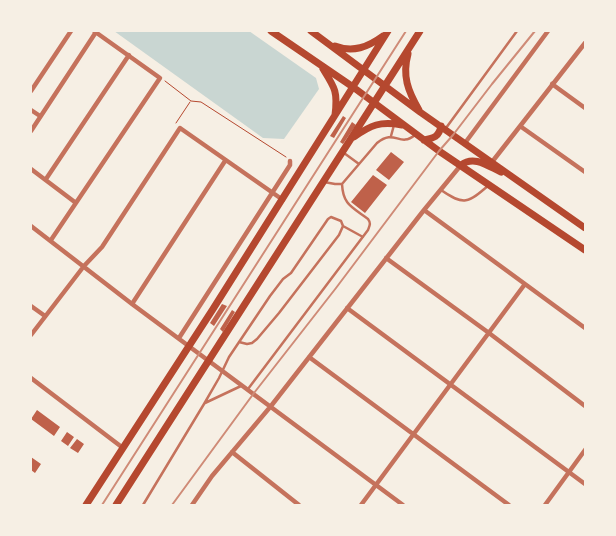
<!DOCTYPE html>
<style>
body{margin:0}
#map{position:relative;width:616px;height:536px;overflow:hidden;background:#f6efe4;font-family:Helvetica,sans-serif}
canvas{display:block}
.frame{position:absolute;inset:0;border:32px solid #f6efe4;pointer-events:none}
</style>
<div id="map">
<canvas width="616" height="536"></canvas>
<div class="frame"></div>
</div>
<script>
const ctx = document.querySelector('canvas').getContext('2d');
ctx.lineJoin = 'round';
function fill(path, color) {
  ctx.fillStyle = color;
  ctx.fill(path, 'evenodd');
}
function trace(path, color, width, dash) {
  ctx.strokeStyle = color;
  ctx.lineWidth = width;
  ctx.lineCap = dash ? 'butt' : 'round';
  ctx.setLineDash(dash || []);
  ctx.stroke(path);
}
const water = new Path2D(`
 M114 31H249L316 78 319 89 284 139 263 138Z`);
const building = new Path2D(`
 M343 116 346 118 334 138 330 136Z
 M352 122 356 125 343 144 340 142Z
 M391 152 404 162 389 180 376 170Z
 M373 175 387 185 365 213 351 202Z
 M222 304 227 306 214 326 210 323Z
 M232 310 235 312 223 332 220 329Z
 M37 410 60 427 54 436 31 419Z
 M67 432 74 437 68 446 61 441Z
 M77 439 84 444 78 453 70 448Z
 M31 457 41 464 35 473 31 470Z`);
const path = new Path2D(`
 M165 81 191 101 201 102 286 157
 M176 123 190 102`);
const service = new Path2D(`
 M446 128 517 31
 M391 136 394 125
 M344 153 359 164
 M324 182 335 184H342L377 143C395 128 399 148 415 135
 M441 190C464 206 468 203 489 185
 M343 226 363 237
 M248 389 368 230C370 225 371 223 368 219 352 207 343 205 342 184
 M205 403 241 386
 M143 505 204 404 219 378 229 357 270 296 283 279 291 273 328 219 331 217 341 221 343 226 339 235 279 313 257 339 252 343 247 344 239 342`);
const minor = new Path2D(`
 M552 84 585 108
 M31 91 71 31
 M31 110 40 116
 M520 126 585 172
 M31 131 96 32
 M465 143 548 31
 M492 162 585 43
 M31 169 76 203
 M46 179 129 55
 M424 210 585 328
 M31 226 132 304 403 505
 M51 240 160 78 94 31
 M386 258 489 333 585 406
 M132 304 225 161
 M31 306 45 316
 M347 308 585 484
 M31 335 84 266 102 247 180 128 283 200
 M179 338 290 165V161
 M309 357 509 505
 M31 378 123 448
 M232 452 299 505
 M192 505 212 476 271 406 424 210 461 165
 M361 505 525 284
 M545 505 585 450`);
const primary = new Path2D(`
 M271 31 353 87 439 151 585 250
 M311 31 420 112 585 228
 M335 46C353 53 368 47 383 36
 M408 54C402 76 408 91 419 110
 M323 69C335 88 338 92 335 115
 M354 137C371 125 380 121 402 125
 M424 140C434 138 439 137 441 126
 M461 165C474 155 488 166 501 172
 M86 505 213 309 388 31
 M116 505 420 31`);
const rail = new Path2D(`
 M102 505 406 31
 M172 505 254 393 336 288 439 151 453 135 492 84 535 31`);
fill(water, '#c9d6d2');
fill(building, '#bf614a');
trace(path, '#b5482f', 1);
trace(service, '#c5725c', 2.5);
trace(minor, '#c5725c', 4.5);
trace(primary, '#b5482f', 7);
trace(rail, '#cf8b77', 2);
</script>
